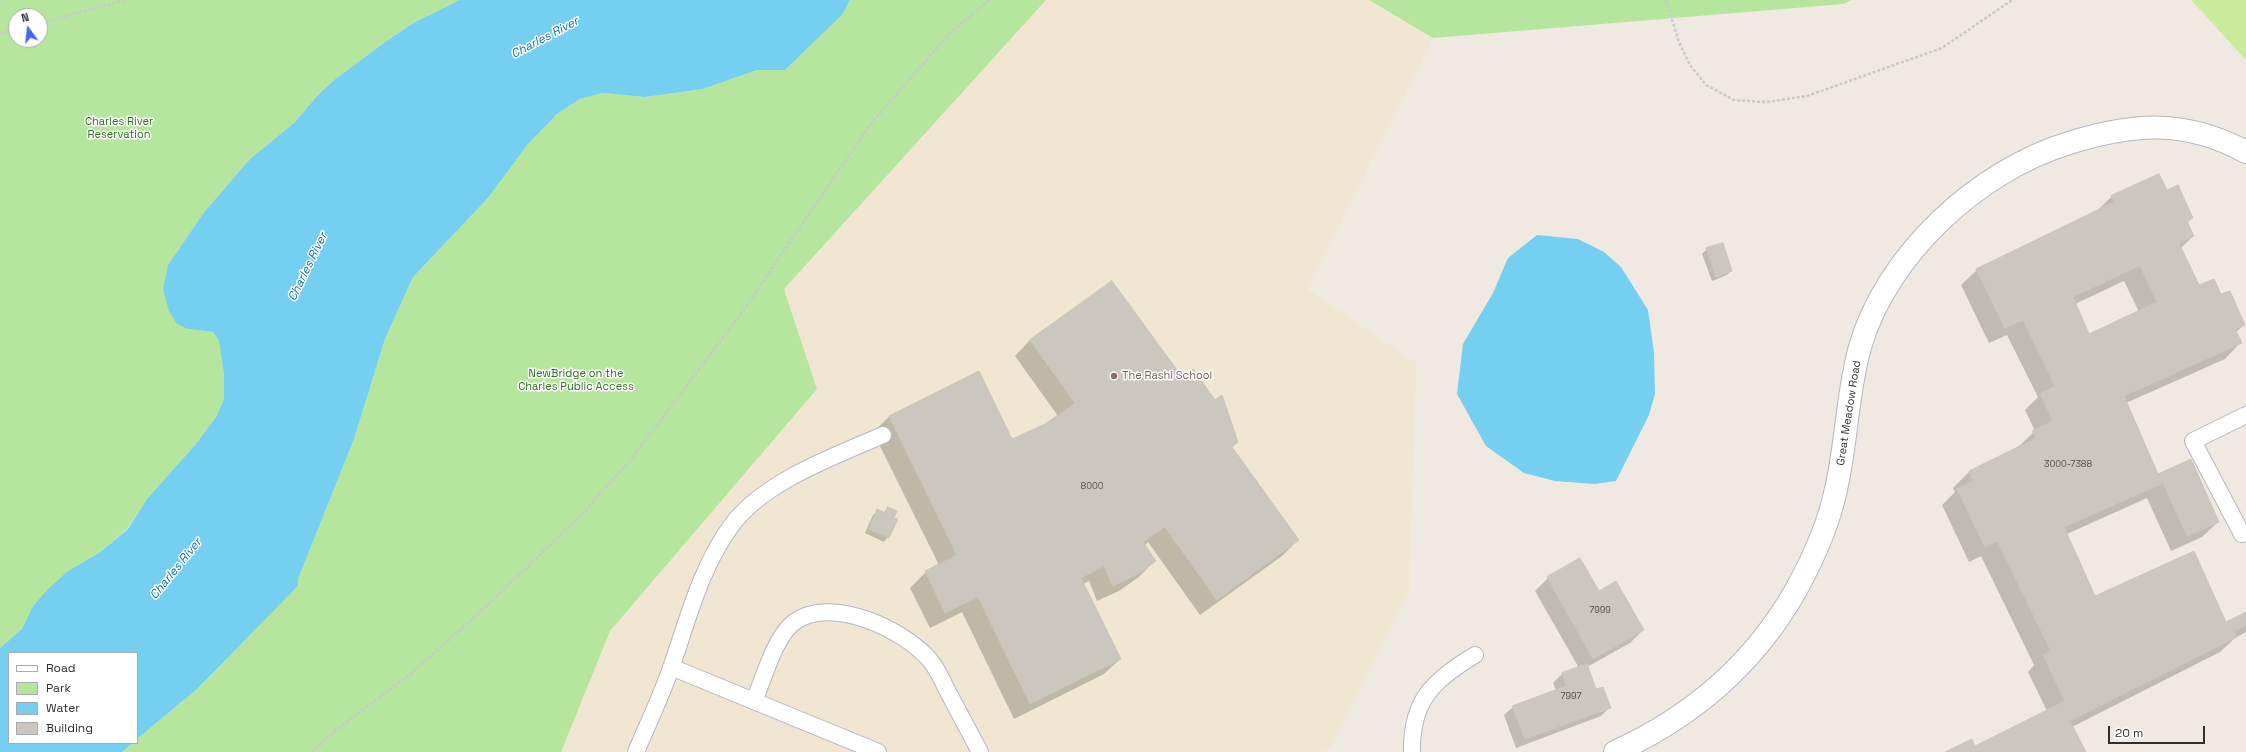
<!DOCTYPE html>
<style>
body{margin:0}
#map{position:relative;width:2246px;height:752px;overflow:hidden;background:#efe9e1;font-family:"Space Grotesk",sans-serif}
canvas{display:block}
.legend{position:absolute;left:8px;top:652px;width:130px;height:92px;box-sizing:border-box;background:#fff;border:1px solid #ababab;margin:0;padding:5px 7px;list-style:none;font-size:12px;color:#2e2e2e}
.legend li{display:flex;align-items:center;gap:8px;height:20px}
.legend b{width:20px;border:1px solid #ababab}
.north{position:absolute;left:8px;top:8px;width:40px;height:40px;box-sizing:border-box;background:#fff;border:1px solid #ababab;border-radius:50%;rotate:345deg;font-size:11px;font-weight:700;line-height:16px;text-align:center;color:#2e2e2e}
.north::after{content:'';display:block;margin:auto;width:14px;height:18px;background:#4264fb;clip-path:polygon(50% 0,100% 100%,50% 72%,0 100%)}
.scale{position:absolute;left:2108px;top:726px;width:97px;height:18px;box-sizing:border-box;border:2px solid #2e2e2e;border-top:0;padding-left:5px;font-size:12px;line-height:14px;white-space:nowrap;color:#2e2e2e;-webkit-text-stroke:3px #fff;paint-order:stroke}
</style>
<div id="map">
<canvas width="2246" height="752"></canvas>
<ul class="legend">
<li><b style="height:5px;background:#fff"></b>Road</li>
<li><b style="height:11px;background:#b6e59e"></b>Park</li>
<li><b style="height:11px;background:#75cff0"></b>Water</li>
<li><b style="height:11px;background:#cbc7bf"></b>Building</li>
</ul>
<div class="north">N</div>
<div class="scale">20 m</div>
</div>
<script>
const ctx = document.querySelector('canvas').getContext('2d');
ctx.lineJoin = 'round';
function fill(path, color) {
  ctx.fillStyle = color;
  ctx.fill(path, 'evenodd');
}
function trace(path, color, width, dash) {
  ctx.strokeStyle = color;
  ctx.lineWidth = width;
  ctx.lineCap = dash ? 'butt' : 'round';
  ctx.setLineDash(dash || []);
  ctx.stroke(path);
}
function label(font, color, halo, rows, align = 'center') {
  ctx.font = font + ' "Space Grotesk",sans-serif';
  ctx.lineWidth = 3;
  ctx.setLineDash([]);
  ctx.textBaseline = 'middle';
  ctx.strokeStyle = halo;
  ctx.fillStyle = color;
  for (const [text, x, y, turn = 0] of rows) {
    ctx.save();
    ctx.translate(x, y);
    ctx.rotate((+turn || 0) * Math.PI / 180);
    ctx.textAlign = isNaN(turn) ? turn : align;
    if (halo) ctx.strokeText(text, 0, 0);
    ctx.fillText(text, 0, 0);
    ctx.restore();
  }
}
const education = new Path2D(`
 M1046 0H1369L1433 38 1307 289 1416 363 1409 592 1330 748 1320 752H561L610 631 817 389 784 289Z`);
const green = new Path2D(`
 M0 0H460L415 22 388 40 334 80 317 96 295 122 250 159 205 211 168 265 188 329 213 332 219 341 224 375V399L216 417 195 445 147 499 128 528 99 553 68 571 33 606 22 629 0 648ZM16 16H40V40H16Z
 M850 0H1046L784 289 817 389 610 631 561 752H122L133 743H137V739L197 689 298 586V579L354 439 385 339 413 277 488 198 528 144 557 114 580 99 603 93 645 97 703 89 757 70H785L842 15Z
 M1369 0H1852L1843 4 1433 38Z`);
const pitch = new Path2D(`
 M2191 0H2246V60Z`);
const water = new Path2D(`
 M460 0H850L842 15 785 70H757L703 89 645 97 603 93 580 99 557 114 528 144 488 198 413 277 385 339 354 439 298 579V586L197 689 137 739V653H9V743H133L122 752H0V648L22 629 33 606 48 589 68 571 99 553 128 529 147 499 195 445 216 417 224 399V375L219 341 213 332 188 329 177 324 169 311 163 289 168 265 205 211 250 159 295 122 317 96 334 80 388 40 415 22Z
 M1537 235 1578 239 1604 252 1621 267 1648 310 1654 353 1655 394 1649 415 1616 481 1595 484 1555 481 1524 473 1486 446 1457 394 1463 344 1493 293 1508 258Z`);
const shadow = new Path2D(`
 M2159 176 2166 191 2192 218 2187 223 2193 236 2181 248 2198 287 2220 296 2244 325 2235 333 2240 343 2225 359 2126 403 2158 475 2218 522 2202 537 2171 551 2147 498 2067 534 2095 597 2225 623 2246 613V632L2235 638 2220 652 2072 727 2085 752H1947L1974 747 2047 711 2028 672 2034 665 1981 556 1969 562 1942 505 1955 492 1953 488 1969 472 2017 448 2035 431 2025 410 2038 397 2007 335 1989 343 1961 285 1977 270 2097 211 2111 197ZM2124 281 2139 312 2089 335 2075 304Z
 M1707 249 1731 271 1727 275 1712 281 1702 254Z
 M1112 282 1298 540 1282 556 1200 615 1148 542 1144 546 1154 561 1139 577 1119 591 1097 601 1089 581 1083 584 1120 659 1104 674 1014 719 962 612 930 628 910 588 926 572 939 565 873 432 889 417 979 372 1012 440 1045 425 1058 416 1015 356 1030 340Z
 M888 508V537L884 542 865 533 873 515 878 511 883 513Z
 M1580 560 1598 593 1643 630 1630 643 1587 667 1596 690 1610 707 1601 716 1516 748 1504 715 1513 707 1556 690 1553 683 1562 674 1579 668 1535 591 1548 578Z`);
const building = new Path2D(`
 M2159 174 2167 190 2178 185 2193 218 2187 221 2194 236 2179 243 2199 285 2214 279 2221 294 2230 291 2245 325 2235 329 2242 343 2124 396 2158 474 2191 459 2219 522 2187 536 2163 483 2064 527 2095 596 2194 551 2226 622 2246 612V625L2234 631 2237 637 2070 721 2086 752H1945L1972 739 1975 746 2065 701 2043 655 2051 651 1997 541 1985 547 1957 489 1973 481 1969 471 2036 438 2032 431 2053 421 2040 394 2055 386 2023 320 2005 328 1976 269 2114 202 2111 196ZM2140 266 2157 302 2089 334 2073 297Z
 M1723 243 1732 271 1716 277 1706 248Z
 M1112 281 1182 377 1193 369 1215 400 1222 395 1238 442 1232 447 1299 540 1217 600 1165 527 1143 542 1156 561 1136 575 1113 586 1104 566 1081 578 1121 659 1030 704 978 597 945 613 925 571 957 555 889 416 979 371 1012 439 1045 424 1075 403 1030 340Z
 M888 507 897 511 894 518 898 519 889 538 869 529 877 509 885 513Z
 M1580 558 1599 591 1616 581 1644 630 1593 659 1547 577Z
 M1587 664 1596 689 1603 687 1611 708 1525 739 1512 706 1566 686 1562 673Z`);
const path = new Path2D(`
 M1666 0 1679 42 1690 65 1706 85 1734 100 1766 102 1807 96 1942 48 2012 0
 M40 23 125 0
 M0 33 16 30
 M312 752 335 731 413 672 490 603 581 515 631 459 745 308 869 126 952 31 990 0`);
const lane = new Path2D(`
 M2246 415 2193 441 2242 534 2246 533
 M671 667 878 752
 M754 701C764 678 774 639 793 623 829 594 903 629 929 659 937 668 942 680 947 690 958 711 969 731 980 752
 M636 752C648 723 662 695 672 665 688 619 701 567 731 526 764 481 833 457 883 435
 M1412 752C1411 701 1433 680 1475 655`);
const street = new Path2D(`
 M1615 752C1692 717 1754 664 1796 590 1813 559 1829 524 1836 489 1847 442 1847 393 1860 347 1887 254 1978 171 2069 143 2134 123 2185 119 2246 152`);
const markers = [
 [1114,376,4,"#8d6e63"]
];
const numberNames = [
 ["3000-7388",2068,465],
 ["8000",1092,487],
 ["7999",1600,611],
 ["7997",1571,697]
];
const parkNames = [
 ["Charles River",119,122],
 ["Reservation",119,135],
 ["NewBridge on the",576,374],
 ["Charles Public Access",576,387]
];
const educationNames = [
 ["The Rashi School",1122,376]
];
const streetNames = [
 ["Great Meadow Road",1849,413,-81]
];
const waterNames = [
 ["Charles River",545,38,-28],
 ["Charles River",308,267,-64],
 ["Charles River",176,569,-51]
];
fill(education, '#f0e6d1');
fill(green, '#b6e59e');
fill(pitch, '#c9ec9a');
fill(water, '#75cff0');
fill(shadow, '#0003');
fill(building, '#cbc7bf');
trace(building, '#cbc5ba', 1);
trace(lane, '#b4b7c1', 18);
trace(street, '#b4b7c1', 24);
trace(path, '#c9c9c9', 2.5, [3, 2]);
trace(lane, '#fff', 16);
trace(street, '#fff', 22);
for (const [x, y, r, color] of markers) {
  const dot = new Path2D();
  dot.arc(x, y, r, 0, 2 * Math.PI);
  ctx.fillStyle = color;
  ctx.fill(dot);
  trace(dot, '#fff', 1.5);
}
label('9px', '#555452', null, numberNames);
label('11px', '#2c6e1b', '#fff', parkNames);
label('11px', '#785e54', '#fff', educationNames, 'left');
label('11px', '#2e2e2e', '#fff', streetNames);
label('italic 12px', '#0d6fa3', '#fff', waterNames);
</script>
